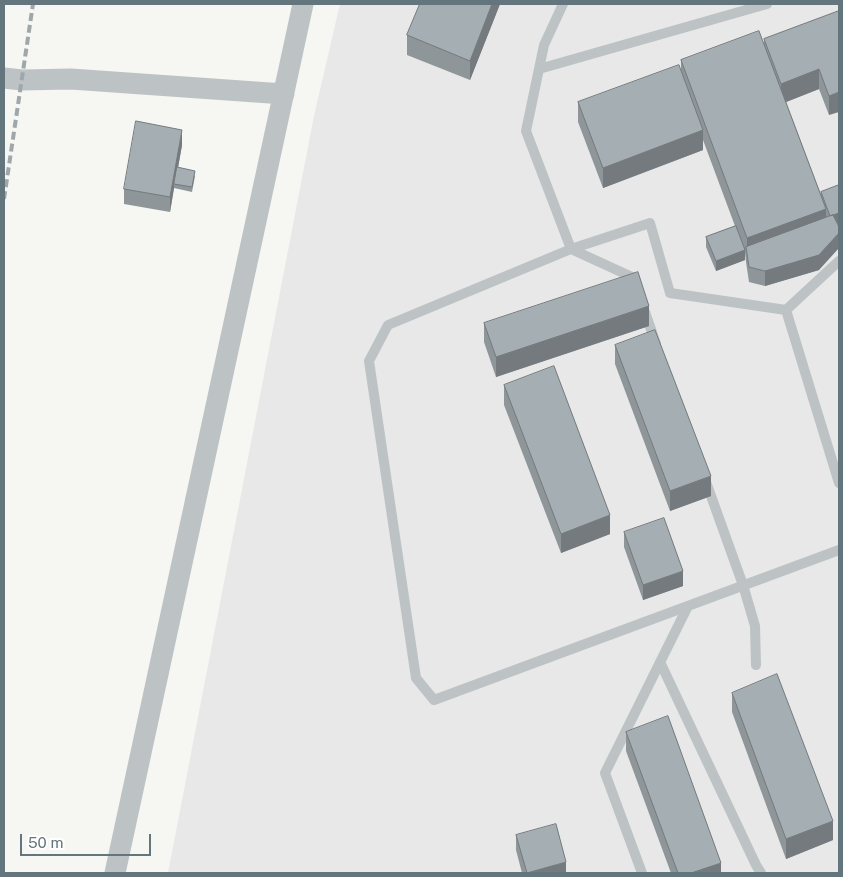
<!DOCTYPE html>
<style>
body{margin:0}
#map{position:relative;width:843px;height:877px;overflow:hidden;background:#f6f6f3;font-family:"Public Sans",sans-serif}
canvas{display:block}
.frame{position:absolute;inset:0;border:5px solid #63757d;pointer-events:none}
.scale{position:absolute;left:20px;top:834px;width:131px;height:22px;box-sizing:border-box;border:2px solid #63757d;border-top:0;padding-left:6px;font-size:15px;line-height:18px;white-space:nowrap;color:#63757d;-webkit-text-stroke:4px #fff;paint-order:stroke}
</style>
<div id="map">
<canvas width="843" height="877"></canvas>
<div class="frame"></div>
<div class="scale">50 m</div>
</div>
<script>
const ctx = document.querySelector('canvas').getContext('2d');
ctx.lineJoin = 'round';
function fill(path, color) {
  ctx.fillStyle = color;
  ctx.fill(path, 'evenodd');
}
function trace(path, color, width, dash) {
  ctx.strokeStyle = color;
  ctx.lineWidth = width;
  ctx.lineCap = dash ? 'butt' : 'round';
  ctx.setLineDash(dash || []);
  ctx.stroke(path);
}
const built = new Path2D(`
 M340 4H839V873H168L314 116Z`);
const service = new Path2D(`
 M563 4 544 45 526 131 571 249 650 223 670 293 786 310 839 483
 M539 69 767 4
 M635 285 632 277 571 249 388 325 369 361 416 678 434 700 839 550
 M786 310 839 261
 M645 312 656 344
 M706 482 743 585 755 626 756 665
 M660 662 756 865 761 873
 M642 873 605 773 688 606`);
const minor = new Path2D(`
 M4 78 22 80 71 79 284 94
 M115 873C176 583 243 294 303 4`);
const rail = new Path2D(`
 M4 199 33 4`);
const wall = new Path2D(`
 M420 4H500L470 80 407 55V35Z
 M839 11 829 115 819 89 786 102 821 195V192L839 185V223L837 224 819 270 765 286 749 282 746 262 745 252V260L716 271 706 247V237L735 226 703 140V150L603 188 578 122V102L681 69V60L764 43V39Z
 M182 145 178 168 195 176 192 192 174 188 170 212 124 204V189Z
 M484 323 649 326 496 377 484 342Z
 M615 345 711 496 670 511 615 364Z
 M504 385 610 534 561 553 504 405Z
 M624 532 683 586 643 600 624 547Z
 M732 693 833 840 786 859 732 712Z
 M626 732 721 873H671L626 751Z
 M516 835 566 873H522L516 850Z`);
const shadedWall = new Path2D(`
 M492 4H500L470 80V61Z
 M819 69V89L781 104V84Z
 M839 92V112L829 115V96Z
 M182 130V145L175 184H174V188L170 212V197Z
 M703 130V150L603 188V168Z
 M826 209V229L747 258V238Z
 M839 213V223L830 226V216Z
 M839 233V248L819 270 765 286V271Z
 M745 250V260L716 271V261Z
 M649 306V326L496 377V357Z
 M711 476V496L670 511V491Z
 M610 515V534L561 553V534Z
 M683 571V586L643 600V585Z
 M833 821V840L786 859V839Z
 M566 862V873H527Z
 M721 863V873H691Z`);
const building = new Path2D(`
 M420 4H492L470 61 407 35Z
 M839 11V92L829 96 819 69 781 84 764 39Z
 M759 31 826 209 747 238 681 60Z
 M679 65 703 130 603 168 578 102Z
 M136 121 182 130 170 197 124 189Z
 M177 167 195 171 192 187 174 184Z
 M839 185V213L830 216 821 192Z
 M833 215 839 227V233L819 255 765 271 749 267 746 247Z
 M736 226 745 250 716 261 706 237Z
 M638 272 649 306 496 357 484 323Z
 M655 330 711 476 670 491 615 345Z
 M554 366 610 515 561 534 504 385Z
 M664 518 683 571 643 585 624 532Z
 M777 674 833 821 786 839 732 693Z
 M668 716 721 863 691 873H678L626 732Z
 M556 824 566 862 527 873 516 835Z`);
fill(built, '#e7e8e7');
trace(service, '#bdc3c5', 10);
trace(minor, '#bdc3c5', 21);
trace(rail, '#9fa7ab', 4, [8, 4]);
fill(wall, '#8e969a');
fill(shadedWall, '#747a7d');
fill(building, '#a5afb3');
trace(building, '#747a7d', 1);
</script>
